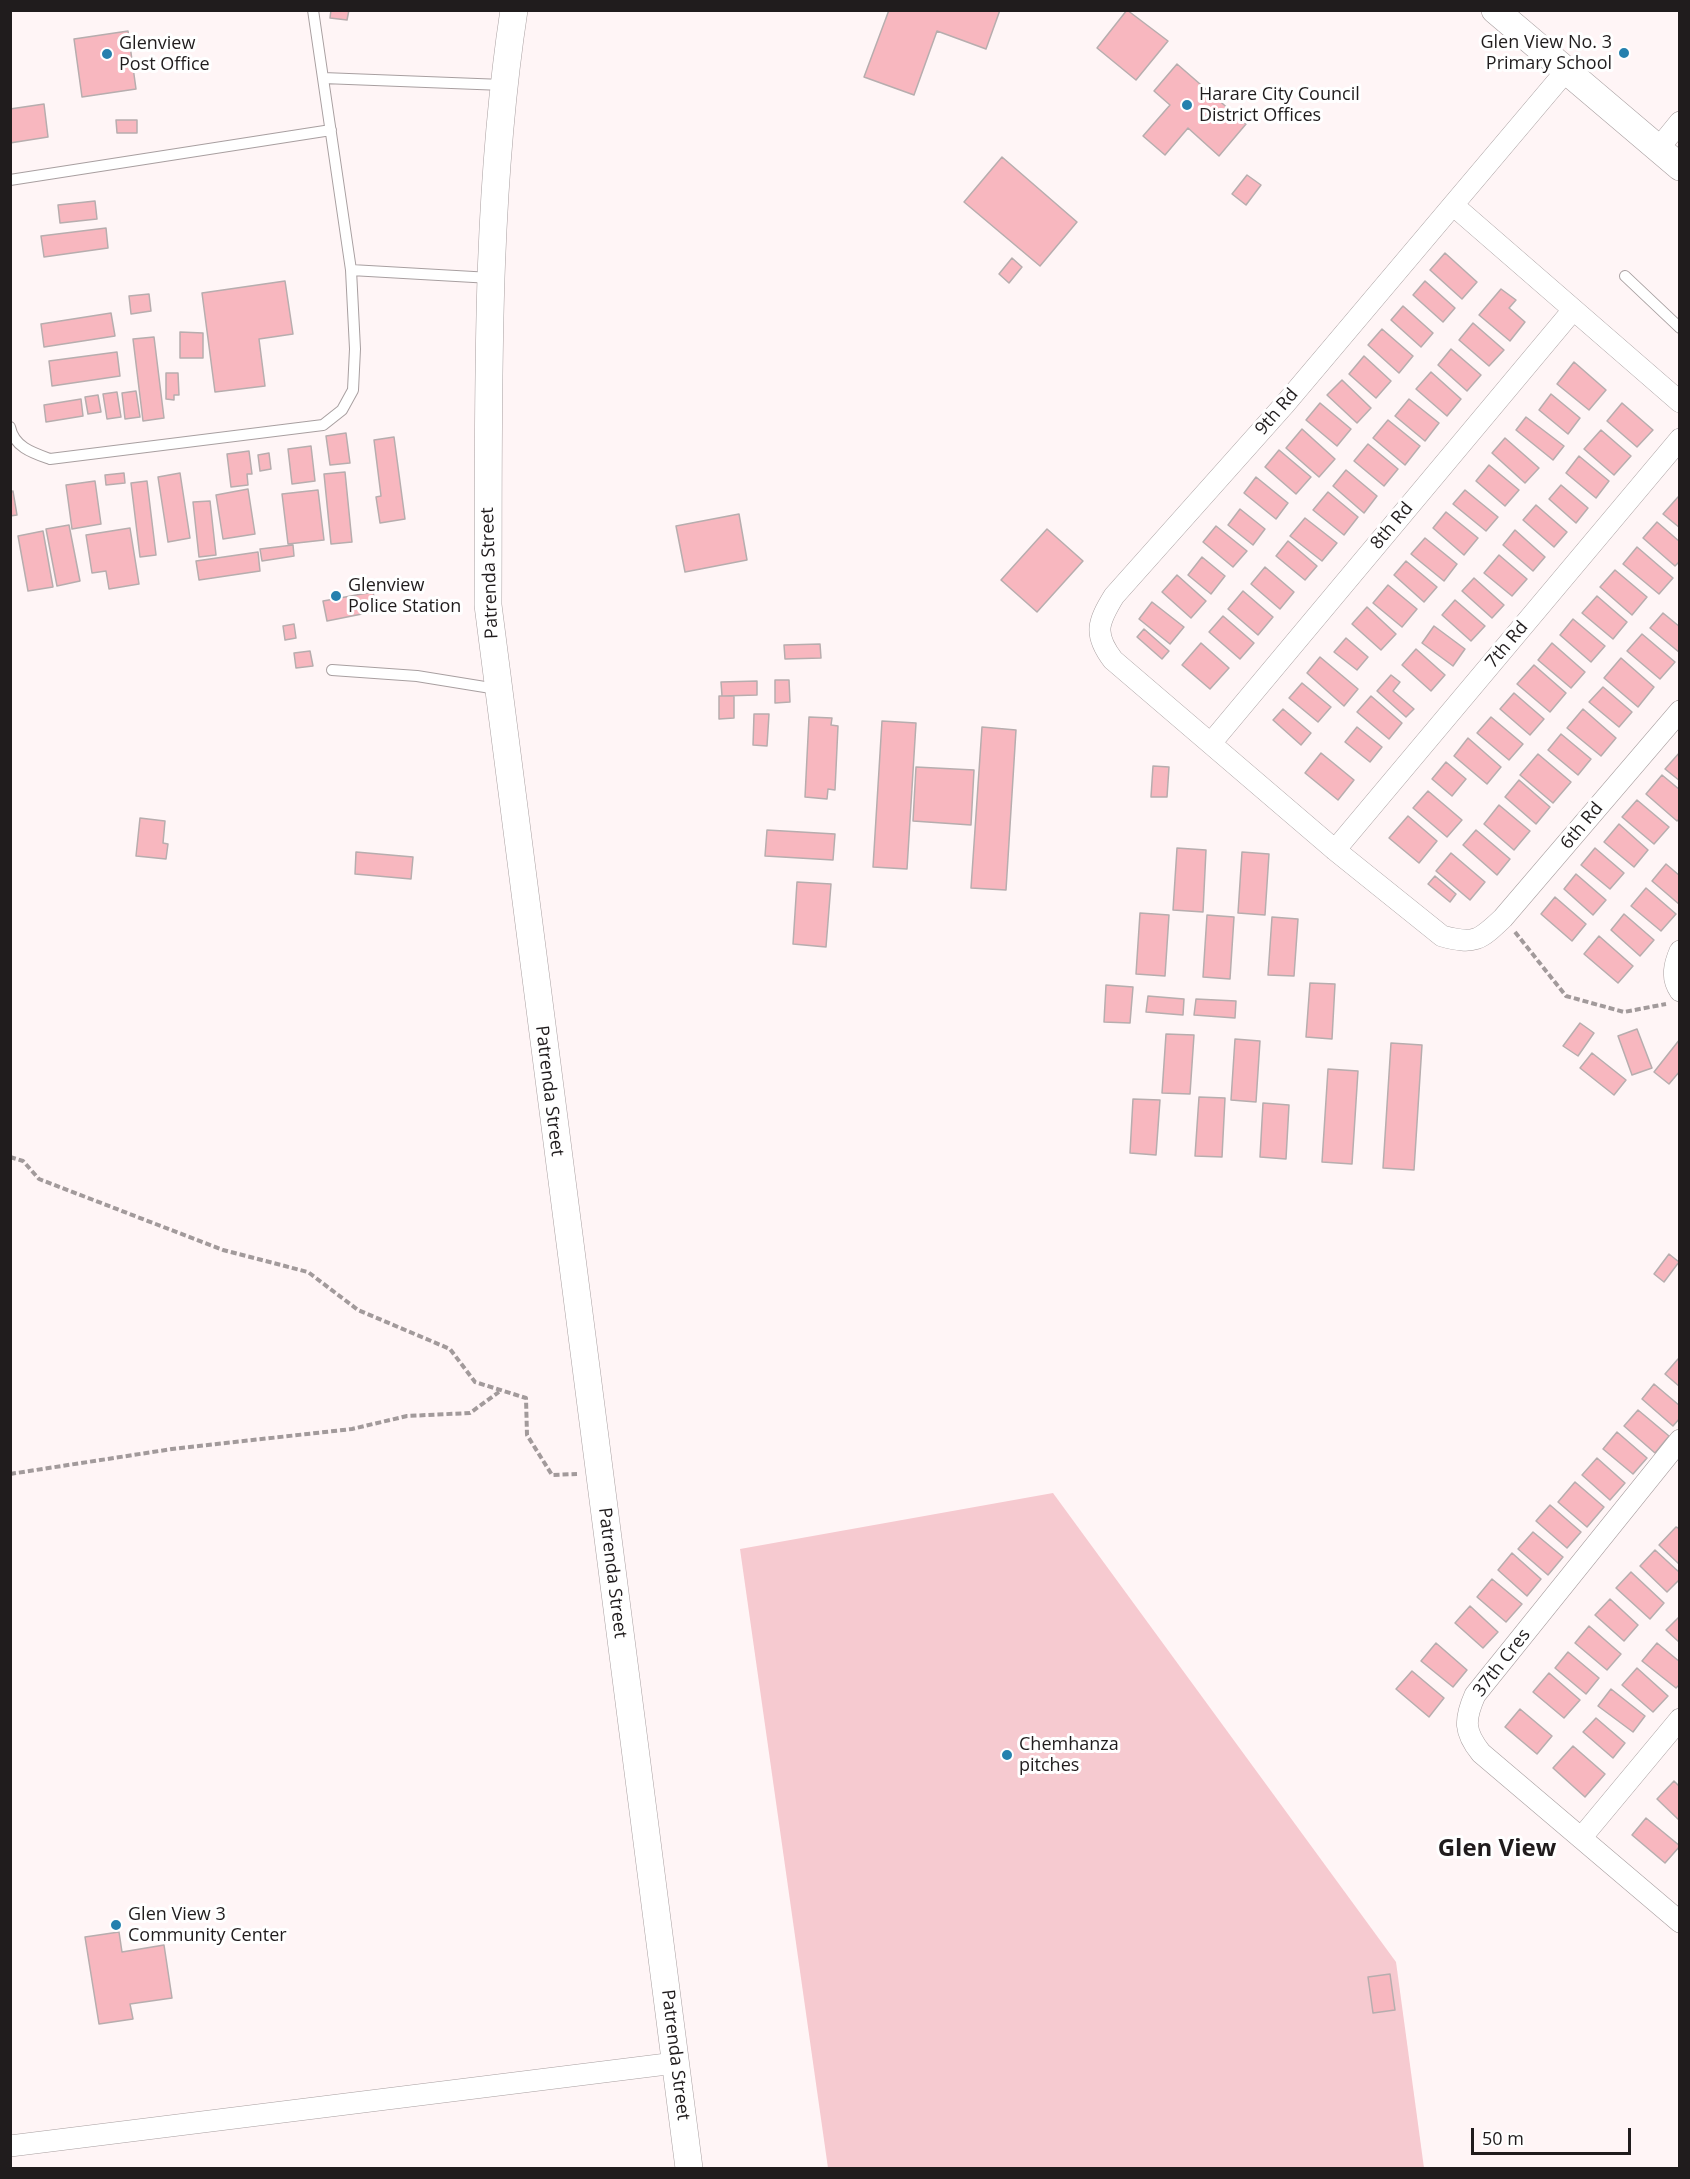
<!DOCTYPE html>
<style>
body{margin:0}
#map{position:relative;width:1690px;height:2179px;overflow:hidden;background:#fff5f6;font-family:"Open Sans",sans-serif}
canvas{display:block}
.frame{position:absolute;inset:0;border:12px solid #201c1d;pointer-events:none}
.scale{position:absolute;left:1471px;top:2128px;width:160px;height:27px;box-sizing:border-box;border:3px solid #201c1d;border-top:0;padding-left:8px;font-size:18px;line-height:21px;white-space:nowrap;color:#201c1d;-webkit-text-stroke:4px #fff;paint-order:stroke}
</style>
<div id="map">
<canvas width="1690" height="2179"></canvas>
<div class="frame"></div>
<div class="scale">50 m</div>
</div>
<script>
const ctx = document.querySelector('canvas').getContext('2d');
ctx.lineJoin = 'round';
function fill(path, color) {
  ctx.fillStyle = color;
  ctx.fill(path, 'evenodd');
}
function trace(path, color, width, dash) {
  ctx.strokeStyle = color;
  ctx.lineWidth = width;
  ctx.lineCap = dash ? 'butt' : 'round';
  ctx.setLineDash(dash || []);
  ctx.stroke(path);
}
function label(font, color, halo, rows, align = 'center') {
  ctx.font = font + ' "Open Sans",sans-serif';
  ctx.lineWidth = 6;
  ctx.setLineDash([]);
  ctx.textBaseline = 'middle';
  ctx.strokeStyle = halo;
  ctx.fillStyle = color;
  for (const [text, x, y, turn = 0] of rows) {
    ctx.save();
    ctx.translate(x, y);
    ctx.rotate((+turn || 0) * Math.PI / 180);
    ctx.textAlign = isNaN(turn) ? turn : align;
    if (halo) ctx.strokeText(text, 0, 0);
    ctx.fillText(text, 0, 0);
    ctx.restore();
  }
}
const green = new Path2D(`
 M1053 1493 1396 1962 1424 2168H828L740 1549Z`);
const building = new Path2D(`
 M331 10H349L347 20 330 18Z
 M889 10H1000L986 49 937 31 914 95 864 77Z
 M1127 10 1168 41 1136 80 1097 48Z
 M128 31 136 89 82 97 74 39Z
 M1177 64 1246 124 1219 156 1188 128 1165 155 1143 136 1170 105 1154 91Z
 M44 104 48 137 10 143V109Z
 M116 120H137V133H117Z
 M1002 157 1077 222 1040 266 964 202Z
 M1247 175 1261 185 1246 205 1232 194Z
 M95 201 97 219 60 223 58 205Z
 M106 228 108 248 44 257 41 236Z
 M1445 253 1477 282 1462 299 1430 270Z
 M1012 258 1022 267 1009 283 999 274Z
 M285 281 293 334 259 339 265 386 215 392 202 293Z
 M1425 281 1455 308 1443 322 1413 295Z
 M1501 289 1516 300 1509 308 1525 322 1510 341 1479 315Z
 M149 294 151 311 131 314 129 296Z
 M1403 306 1433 333 1421 347 1391 320Z
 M111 313 115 336 44 347 41 324Z
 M1473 323 1504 350 1489 366 1459 340Z
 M1382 329 1413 356 1399 373 1368 345Z
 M180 332 203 333V358H180Z
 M154 337 164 418 143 421 133 339Z
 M1451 349 1481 375 1467 391 1438 365Z
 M117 352 120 376 52 386 49 361Z
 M1364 356 1391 381 1376 398 1349 374Z
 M1574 362 1606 390 1589 410 1557 384Z
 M1431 372 1461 399 1447 416 1416 389Z
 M166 373H178L179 395H174V400L166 399Z
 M1342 380 1371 408 1357 423 1327 395Z
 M136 391 140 417 125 419 122 393Z
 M117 392 121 417 107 419 103 394Z
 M1551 394 1580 418 1568 434 1539 410Z
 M98 395 101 412 88 414 85 397Z
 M81 399 83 416 46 422 44 405Z
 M1409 399 1439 423 1425 441 1395 416Z
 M1320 403 1351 429 1337 446 1306 420Z
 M1622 403 1653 430 1637 447 1607 421Z
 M1526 417 1564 446 1553 460 1516 430Z
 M1388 420 1420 446 1405 465 1373 438Z
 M1302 429 1335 459 1319 477 1286 448Z
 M1601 430 1631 456 1614 475 1584 449Z
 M346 433 350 463 330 465 326 436Z
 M394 437 405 519 380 523 376 497 381 496 374 440Z
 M1505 438 1539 468 1525 483 1492 453Z
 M1368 444 1398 469 1384 486 1354 461Z
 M311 446 315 481 292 484 288 449Z
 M1279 450 1311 477 1296 494 1265 467Z
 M249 451 252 474H247L248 485 231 487 227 454Z
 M269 453 271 469 260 471 258 455Z
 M1579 456 1609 481 1596 498 1566 473Z
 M1489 465 1519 490 1505 506 1476 481Z
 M1346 470 1377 496 1364 513 1333 486Z
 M345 472 352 542 331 544 324 474Z
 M124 473 125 483 106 485 105 475Z
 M180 473 190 538 168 542 158 477Z
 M1256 477 1288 503 1276 519 1244 493Z
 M95 481 101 524 72 529 66 485Z
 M147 481 156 555 140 557 131 483Z
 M1561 485 1588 508 1576 523 1549 499Z
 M248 489 255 534 223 539 216 495Z
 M318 490 324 540 288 544 282 494Z
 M1465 490 1498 517 1486 531 1453 504Z
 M13 491 17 515 10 516V492Z
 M1328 492 1358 517 1344 535 1313 510Z
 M1678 497 1680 498V528L1663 514Z
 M210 501 216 555 199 557 193 502Z
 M1536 505 1567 532 1554 547 1523 520Z
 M1240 509 1265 529 1253 545 1228 525Z
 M1446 512 1478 538 1464 555 1433 528Z
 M739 514 747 560 685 572 676 526Z
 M1305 518 1337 543 1322 561 1290 536Z
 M1657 522 1680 542V561L1675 566 1643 538Z
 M69 525 80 581 57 586 46 529Z
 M1216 526 1247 551 1233 567 1203 542Z
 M130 528 139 584 109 589 106 571 92 573 86 535Z
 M1047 529 1083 561 1037 612 1001 580Z
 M1515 530 1545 557 1533 571 1503 545Z
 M43 531 53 587 28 591 18 536Z
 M1425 538 1457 564 1444 581 1411 554Z
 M1288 541 1317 566 1305 580 1276 556Z
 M293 545 294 556 262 561 260 549Z
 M1637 547 1673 578 1659 594 1623 564Z
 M258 552 260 571 199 580 196 561Z
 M1499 555 1527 579 1512 596 1484 573Z
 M1202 557 1225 576 1211 594 1188 575Z
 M1406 561 1437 587 1424 602 1394 575Z
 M1265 567 1294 592 1280 609 1251 584Z
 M1615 570 1647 597 1632 615 1600 587Z
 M1177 575 1206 601 1191 618 1162 592Z
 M1474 578 1504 605 1492 618 1462 591Z
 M1388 585 1417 609 1402 627 1373 603Z
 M1243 591 1273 617 1258 635 1228 609Z
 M373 592 377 611 327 621 323 601Z
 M1597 596 1627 622 1613 639 1582 613Z
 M1455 600 1485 626 1471 641 1442 615Z
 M1152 602 1184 627 1170 644 1139 619Z
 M1367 607 1396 634 1381 650 1352 624Z
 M1663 613 1680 627V653L1650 628Z
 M1223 616 1254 643 1240 659 1209 632Z
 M1573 619 1605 646 1591 662 1560 635Z
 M294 624 296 638 285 640 283 626Z
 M1434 626 1465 649 1453 666 1422 643Z
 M1144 629 1169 651 1162 659 1137 637Z
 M1642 634 1675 662 1660 679 1627 651Z
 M1346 638 1368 657 1357 670 1334 652Z
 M1201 643 1229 668 1210 689 1182 665Z
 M1552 643 1585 672 1571 688 1538 660Z
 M820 644 821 658 785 659 784 645Z
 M1416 649 1445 675 1431 691 1402 665Z
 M310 651 313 666 296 668 294 653Z
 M1320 657 1358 689 1344 706 1307 673Z
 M1621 658 1654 687 1638 707 1604 678Z
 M1534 665 1566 693 1550 712 1517 684Z
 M1391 675 1400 682 1393 691 1414 709 1406 717 1377 691Z
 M775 680H789L790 702 775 703Z
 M757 681V695L722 696 721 682Z
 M1302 683 1331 707 1318 722 1289 698Z
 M1603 687 1632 712 1619 727 1589 702Z
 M1514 693 1544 719 1530 735 1500 709Z
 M719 696H734V718L719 719Z
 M1371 696 1402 723 1389 739 1357 712Z
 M1283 709 1311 733 1301 745 1273 720Z
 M1583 709 1616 738 1601 756 1567 728Z
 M754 714H769L767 746 753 745Z
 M809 717 832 718 831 725 838 726 835 790 828 789 827 799 805 797Z
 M1491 717 1523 744 1509 760 1477 733Z
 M882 721 916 723 907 869 873 867Z
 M982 727 1016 730 1006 890 971 888Z
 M1357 727 1382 747 1370 762 1345 742Z
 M1561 734 1591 759 1578 775 1548 750Z
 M1468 738 1501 767 1487 784 1454 756Z
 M1680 752V781L1665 769Z
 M1321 753 1354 780 1338 800 1305 773Z
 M1538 754 1571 782 1553 803 1520 775Z
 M1446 762 1466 779 1452 796 1432 779Z
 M1153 766 1169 767 1167 797H1151Z
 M916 767 974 770 971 825 913 821Z
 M1662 775 1680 790V818L1677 821 1646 794Z
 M1519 780 1550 807 1536 824 1505 797Z
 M1428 791 1462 820 1447 837 1413 808Z
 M1637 800 1669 827 1654 844 1622 817Z
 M1499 805 1530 831 1514 850 1484 824Z
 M1408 816 1437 841 1419 863 1389 838Z
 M140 818 165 821 163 843 168 844 166 859 136 856Z
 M1619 824 1648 850 1634 867 1604 842Z
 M767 830 835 834 833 860 765 856Z
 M1476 830 1510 859 1497 875 1463 845Z
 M1177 848 1206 850 1203 912 1173 910Z
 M1595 848 1624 873 1610 889 1581 865Z
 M356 852 413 857 411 879 355 874Z
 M1242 852 1269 854 1265 915 1238 913Z
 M1451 853 1485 882 1470 900 1436 871Z
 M1666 864 1680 876V905L1652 881Z
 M1576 874 1606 900 1593 915 1564 889Z
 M1435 876 1456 894 1450 902 1428 884Z
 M797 882 831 884 826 947 793 944Z
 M1646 888 1676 914 1661 931 1631 906Z
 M1555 897 1586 924 1572 941 1541 914Z
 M1140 913 1169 915 1165 976 1136 974Z
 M1624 914 1654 940 1640 956 1611 930Z
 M1207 915 1234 917 1230 979 1203 977Z
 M1272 917 1298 919 1294 976 1268 975Z
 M1599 936 1633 966 1618 983 1584 954Z
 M1310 983 1335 984 1332 1039 1306 1037Z
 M1106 985 1133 987 1130 1023 1104 1022Z
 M1148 996 1184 999 1183 1015 1146 1012Z
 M1196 999 1236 1001 1235 1018 1194 1015Z
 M1580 1023 1594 1033 1578 1056 1563 1046Z
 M1637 1029 1652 1068 1632 1075 1618 1036Z
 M1166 1034 1194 1035 1190 1094 1162 1093Z
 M1235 1039 1260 1041 1256 1102 1231 1100Z
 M1680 1039V1071L1669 1084 1654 1072Z
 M1391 1043 1422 1045 1414 1170 1383 1168Z
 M1592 1053 1626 1080 1614 1095 1580 1068Z
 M1328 1069 1358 1071 1352 1164 1322 1162Z
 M1199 1097 1225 1098 1222 1157 1195 1156Z
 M1133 1099 1160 1100 1156 1155 1130 1153Z
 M1263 1103 1289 1105 1286 1159 1260 1157Z
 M1669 1254 1679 1262 1664 1282 1654 1274Z
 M1678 1359 1680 1361V1387L1665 1374Z
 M1654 1384 1680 1406V1418L1673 1426 1642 1399Z
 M1638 1410 1669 1436 1655 1453 1624 1426Z
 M1617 1432 1647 1458 1633 1474 1603 1449Z
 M1597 1458 1625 1483 1610 1500 1582 1475Z
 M1575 1482 1604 1507 1587 1527 1558 1502Z
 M1550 1505 1581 1532 1567 1548 1536 1521Z
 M1676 1527 1680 1529V1565L1659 1545Z
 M1533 1532 1563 1557 1548 1575 1518 1549Z
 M1655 1550 1680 1573V1579L1667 1592 1640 1566Z
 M1512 1553 1541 1579 1527 1596 1498 1570Z
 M1631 1572 1664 1603 1650 1619 1616 1588Z
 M1492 1579 1522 1604 1506 1622 1477 1597Z
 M1610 1599 1638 1625 1624 1641 1595 1615Z
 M1470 1606 1498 1632 1483 1648 1455 1623Z
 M1679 1617H1680V1643L1666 1630Z
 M1589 1626 1621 1654 1607 1670 1575 1643Z
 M1436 1643 1467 1670 1453 1687 1421 1661Z
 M1657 1643 1680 1662V1684L1676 1688 1642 1661Z
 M1568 1652 1599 1678 1586 1694 1555 1668Z
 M1637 1668 1668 1696 1653 1712 1622 1685Z
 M1412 1671 1444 1698 1429 1717 1396 1689Z
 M1549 1673 1580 1700 1564 1718 1533 1692Z
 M1611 1689 1645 1716 1633 1732 1598 1706Z
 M1520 1709 1552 1736 1537 1754 1505 1727Z
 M1596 1718 1625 1743 1613 1758 1583 1732Z
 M1573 1746 1605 1774 1585 1797 1553 1768Z
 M1674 1781 1680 1787V1821L1657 1799Z
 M1646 1818 1680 1846 1665 1863 1632 1835Z
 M119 1932 122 1952 164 1945 172 1998 130 2004 133 2019 99 2024 85 1937Z
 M1390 1974 1395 2010 1373 2013 1368 1977Z`);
const path = new Path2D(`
 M1515 932 1566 996 1624 1012 1666 1004
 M10 1157 23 1161 39 1179 223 1250 308 1272 358 1310 450 1349 475 1382 526 1398 527 1435 552 1475 577 1474
 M10 1474 172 1449 352 1429 407 1416 470 1413 499 1392`);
const service = new Path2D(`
 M323 78 503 85
 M10 180 331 130
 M351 270 491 278
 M1625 276 1680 328
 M10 427C14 447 33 453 50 459L323 425 342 410 353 390 355 349 351 270 313 10
 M332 670 417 676 497 689`);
const minor = new Path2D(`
 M1566 71 1285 404 1114 596C1098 622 1093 634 1113 660L1335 850 1442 936C1475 945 1480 940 1503 918L1680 711
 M1658 149 1680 122
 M1453 205 1680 402
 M1211 743 1573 310
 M1335 850 1680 439
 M1680 951C1674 965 1671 978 1680 991
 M1680 1440 1475 1695C1464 1720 1464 1732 1481 1753L1680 1922
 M1581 1838 1680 1719
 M10 2146 675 2063`);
const tertiary = new Path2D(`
 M514 10C484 207 489 407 488 605L689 2168
 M1495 10 1680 167`);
const markers = [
 [1624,53,6,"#2580ae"],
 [107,54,6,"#2580ae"],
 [1187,105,6,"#2580ae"],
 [336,596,6,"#2580ae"],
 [1007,1755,6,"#2580ae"],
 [116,1925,6,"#2580ae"]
];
const poiNames = [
 ["Glen View No. 3",1612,43,"right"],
 ["Primary School",1612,64,"right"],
 ["Glenview",119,44],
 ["Post Office",119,65],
 ["Harare City Council",1199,95],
 ["District Offices",1199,116],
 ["Glenview",348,586],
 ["Police Station",348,607],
 ["Chemhanza",1019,1745],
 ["pitches",1019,1766],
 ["Glen View 3",128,1915],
 ["Community Center",128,1936]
];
const streetNames = [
 ["9th Rd",1277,412,-49],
 ["8th Rd",1392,526,-50],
 ["Patrenda Street",490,573,-92],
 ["7th Rd",1507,645,-50],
 ["6th Rd",1582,826,-50],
 ["Patrenda Street",549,1091,83],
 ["Patrenda Street",612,1573,83],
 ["37th Cres",1502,1663,-52],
 ["Patrenda Street",675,2055,83]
];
const districtNames = [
 ["Glen View",1497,1849]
];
fill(green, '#f6cad0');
fill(building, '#f8b7bf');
trace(building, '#b7adae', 1.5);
trace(service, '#a89fa0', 12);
trace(minor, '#a89fa0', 22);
trace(tertiary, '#a89fa0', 28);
trace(path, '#a29a9b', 4, [6, 3]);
trace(service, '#fff', 10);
trace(minor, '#fff', 21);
trace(tertiary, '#fff', 27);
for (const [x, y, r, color] of markers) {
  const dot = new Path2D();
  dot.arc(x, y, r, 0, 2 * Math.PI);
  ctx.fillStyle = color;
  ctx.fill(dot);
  trace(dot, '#fff', 2);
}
label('18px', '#201c1d', '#fff', poiNames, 'left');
label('18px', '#201c1d', '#fff', streetNames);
label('bold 24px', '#201c1d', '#fff', districtNames);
</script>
